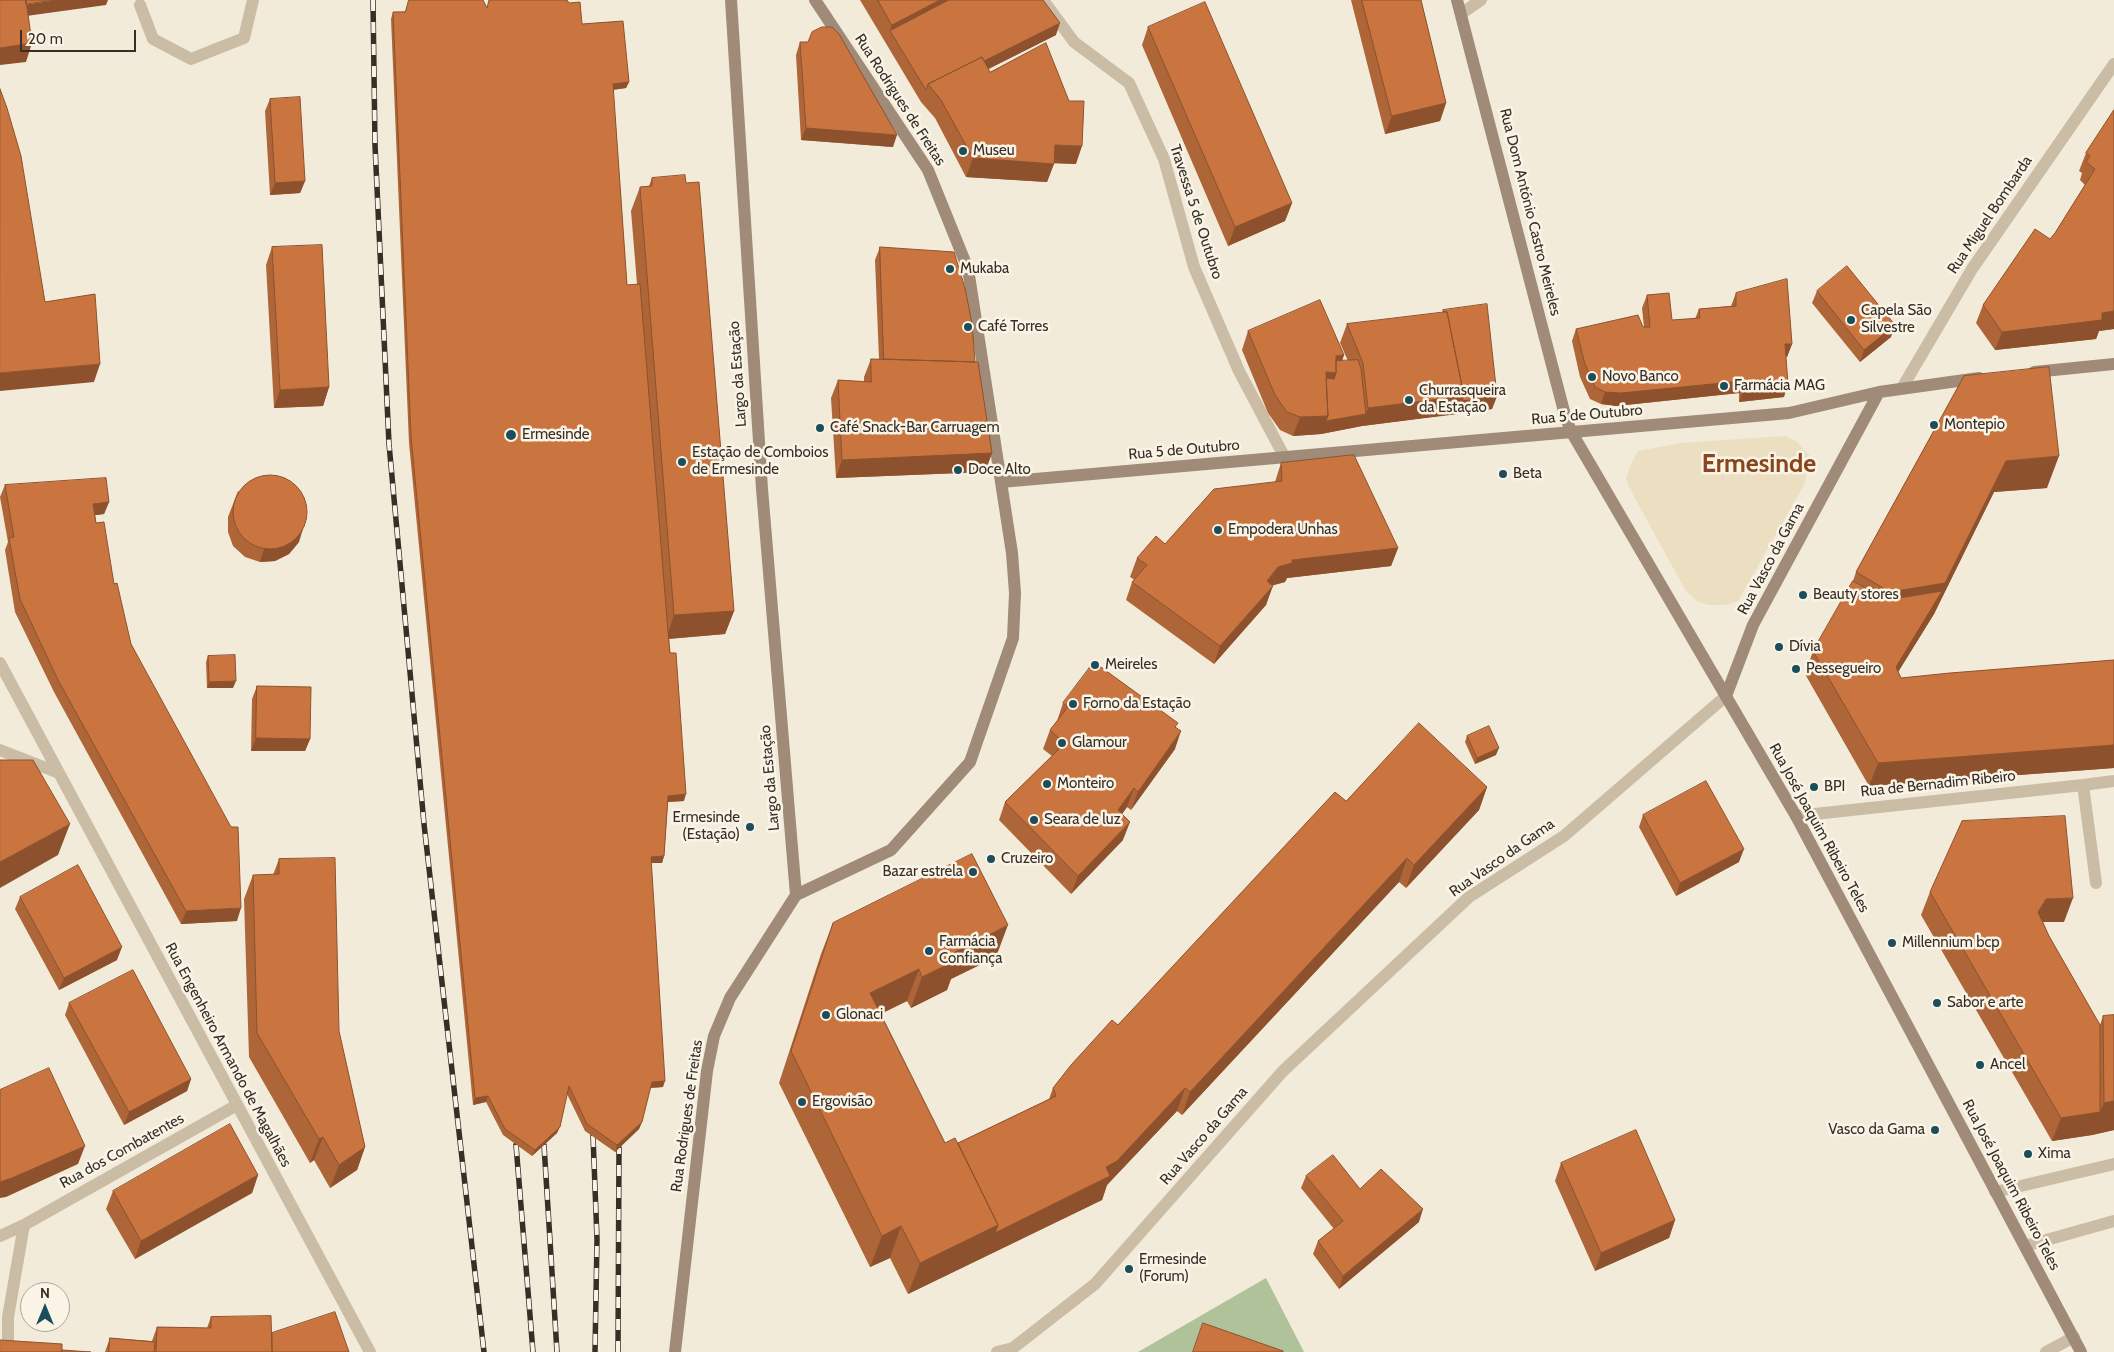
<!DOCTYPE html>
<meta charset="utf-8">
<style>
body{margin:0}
#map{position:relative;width:2114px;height:1352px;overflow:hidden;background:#f3ebda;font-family:Cabin,sans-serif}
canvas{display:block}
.north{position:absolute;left:20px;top:1282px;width:50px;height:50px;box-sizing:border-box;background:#faf4e7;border:1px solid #aca59a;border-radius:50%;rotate:0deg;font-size:14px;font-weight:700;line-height:20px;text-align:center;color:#372e27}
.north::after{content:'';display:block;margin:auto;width:18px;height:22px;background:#1b4d5a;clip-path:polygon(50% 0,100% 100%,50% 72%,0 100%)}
.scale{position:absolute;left:20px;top:30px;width:116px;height:22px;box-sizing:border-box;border:2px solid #372e27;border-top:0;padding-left:6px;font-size:15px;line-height:18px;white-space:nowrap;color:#372e27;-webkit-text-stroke:4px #faf4e7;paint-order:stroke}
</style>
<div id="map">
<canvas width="2114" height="1352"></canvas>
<div class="north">N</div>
<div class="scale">20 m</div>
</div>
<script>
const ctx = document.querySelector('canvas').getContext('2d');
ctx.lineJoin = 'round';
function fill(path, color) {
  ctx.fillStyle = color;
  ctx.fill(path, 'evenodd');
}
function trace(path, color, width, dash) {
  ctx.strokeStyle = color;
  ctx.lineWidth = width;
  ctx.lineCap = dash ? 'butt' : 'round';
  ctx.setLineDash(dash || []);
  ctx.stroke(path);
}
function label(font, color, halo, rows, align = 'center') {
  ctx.font = font + ' Cabin,sans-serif';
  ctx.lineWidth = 5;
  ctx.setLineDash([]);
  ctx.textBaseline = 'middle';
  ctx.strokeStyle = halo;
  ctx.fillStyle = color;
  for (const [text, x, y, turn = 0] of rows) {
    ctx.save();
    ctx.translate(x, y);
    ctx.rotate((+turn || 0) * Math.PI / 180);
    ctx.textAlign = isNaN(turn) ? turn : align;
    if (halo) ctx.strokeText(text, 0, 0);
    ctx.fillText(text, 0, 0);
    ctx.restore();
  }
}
const green = new Path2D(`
 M1266 1278 1304 1352H1138Z`);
const plaza = new Path2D(`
 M1786 436 1797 442 1810 456 1805 483 1738 601 1726 605H1708L1697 601 1686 591 1631 491 1626 479 1630 466 1638 451 1681 443Z`);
const service = new Path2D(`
 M140 5 153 39 191 59 244 38 253 0
 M2046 1352 2074 1337`);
const minor = new Path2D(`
 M1043 0 1074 42 1129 83 1164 159 1194 267 1239 371 1285 458
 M1462 13 1481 0
 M1902 388 1972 269 2114 64
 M0 663 370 1352
 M0 750 59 773
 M2083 785 2114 781
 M1796 816 2083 785 2096 883
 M1995 1192 2114 1164
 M0 1236 24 1225 237 1105
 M2025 1246 2114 1221
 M8 1348V1317L24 1225
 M997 1352 1013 1348 1095 1284 1283 1071 1469 897 1564 836 1726 696`);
const secondary = new Path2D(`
 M731 0 762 489 796 895
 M1457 0 1566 419 1572 433 1796 816 2081 1352
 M2034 372 2114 364
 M1001 482 1789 413 1879 392 1979 378
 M1726 696 1753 625 1879 392
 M675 1352 707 1071 714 1036 730 998 796 895 891 850 970 762 1013 638 1015 593 1012 553 968 269 928 170 815 0`);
const rail = new Path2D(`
 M373 0 375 145 389 444 424 824 484 1352
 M593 1136 597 1239 595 1352
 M516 1145 533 1352
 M544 1145 557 1352
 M618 1352 619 1148`);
const wall = new Path2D(`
 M860 0H1043L1056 35 988 69 990 72 1076 164 1054 163 1047 182 966 177 935 118 921 102Z
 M1351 0H1421L1446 103 1440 121 1385 134Z
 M487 8 582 24 629 82 626 88 613 90 627 285 637 284 631 211 640 187 649 186 652 178 734 611 725 634 669 639 684 801 668 802 664 856 662 863H651L663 1087 650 1088 642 1122 639 1129 615 1152 585 1131 567 1094 557 1133 532 1156 503 1135 486 1102 473 1105 409 443 391 19 393 12Z
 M1148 27 1292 203 1285 221 1228 246 1142 45Z
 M800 42 893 147 801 140 796 55Z
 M270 99 305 181 300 193 270 195 265 111Z
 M2114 110V329L2099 331 2096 339 1995 350 1976 323 1983 305 2050 239 2055 233 2085 185 2080 180 2082 173 2079 171 2086 153Z
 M272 247 329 387 323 406 274 408 266 265Z
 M880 247 975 362 992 453 985 472 836 478 831 398 838 380 864 382V377L871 359H879L875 260Z
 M1817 291 1891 337 1860 362 1812 303Z
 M1736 293 1792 344 1787 357H1786L1784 397 1739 402V393L1616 406 1601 404 1590 399 1580 377 1572 341 1576 329 1644 327 1642 308 1647 295 1672 320 1695 319 1699 309 1731 306Z
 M1443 310 1497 396 1492 409 1362 426 1321 434 1293 436 1280 430 1268 413 1242 350 1248 331 1344 355 1342 361H1348L1340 343 1347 324 1442 313Z
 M1964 376 2047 488 1994 492 1934 614 1898 672 1901 678 2114 660V768L1869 786 1805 674 1813 651 1853 581 1856 572Z
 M1281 463 1398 548 1391 566 1287 578 1285 582 1272 585 1266 605 1214 664 1126 600 1132 582 1135 580 1130 577 1137 558 1165 544 1275 482Z
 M5 485 109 502 104 514 95 515 96 523 131 644 237 921 181 924 54 692 15 612 5 550 8 542 0 497Z
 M238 491 299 542 289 554 275 561 260 562 245 557 233 546 228 532V517Z
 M208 656 233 688H207L206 662Z
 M257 686 310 739 305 751H251L252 699Z
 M1063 703 1176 728 1175 749 1131 810 1127 807 1122 814 1123 840 1071 894 999 820 1005 802 1052 756 1043 749 1050 730 1057 721Z
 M1467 736 1496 755 1475 764 1465 742Z
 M1487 787 1479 810 1406 888 1399 882 1182 1115 1177 1111 1107 1185 1102 1200 908 1294 890 1258 870 1267 779 1083 821 954 833 923 996 957 951 979 947 990 911 1008 907 1001 881 1014 945 1143H958L1049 1099 1053 1088 1346 801Z
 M1643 815 1739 862 1676 896 1639 827Z
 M279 859 339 1031 365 1147 357 1170 330 1188 314 1160 310 1163 249 1057 244 899 253 875H273Z
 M1930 892 2064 922H2043L2049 936 2100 1025 2103 1016 2114 1015V1130L2092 1135 2052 1141 1921 915Z
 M20 897 117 960 59 990 15 909Z
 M69 1003 191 1079 187 1091 124 1125 65 1015Z
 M1561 1163 1675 1220 1669 1238 1595 1271 1555 1181Z
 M258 1175 252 1193 135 1259 106 1209 113 1191Z
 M1306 1176 1360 1189 1419 1222 1339 1289 1313 1254 1318 1241 1334 1229 1301 1188Z
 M211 1317 272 1333 349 1352H105L110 1338 152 1341 157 1327 207 1328Z`);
const shadedWall = new Path2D(`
 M56 0H108L106 5 19 17 23 5Z
 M940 0H968L890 31 886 43 892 25Z
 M1060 23 1056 35 937 95 931 87Z
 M32 43 26 62 0 65V48Z
 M629 82 626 88 610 90 613 84Z
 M1446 103 1440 121 1385 134 1392 116Z
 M806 128 897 135 893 147 801 140Z
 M1055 145 1082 146 1076 164 1049 163Z
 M973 158 1054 164 1047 182 966 177Z
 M305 181 300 193 270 195 275 183Z
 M1292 203 1285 221 1228 246 1235 227Z
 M2114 311V329L2099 331 2096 339 1995 350 2002 332 2102 313Z
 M1895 325 1891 337 1860 362 1864 350Z
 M1785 344H1792L1787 357H1781Z
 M1344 355 1337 373 1329 391H1324L1326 372 1336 356Z
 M100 364 94 382 0 391V373Z
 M1743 381 1739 393 1616 406 1601 404 1605 392Z
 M1788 384 1784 397 1739 402 1744 389Z
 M329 387 323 406 274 408 280 390Z
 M1464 396 1458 414 1362 426 1321 434 1326 421 1366 414 1368 408Z
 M1497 396 1492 409 1458 414 1462 401Z
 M1328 416 1321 434 1293 436 1300 417Z
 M992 453 985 472 836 478 842 460Z
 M2059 456 2047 488 1994 492 1934 614 1887 690 1878 623 1890 592 2006 461Z
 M109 502 104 514 89 516 93 504Z
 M303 529 299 542 289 554 275 561 260 562 264 549Z
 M1398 548 1391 566 1287 578 1285 582 1271 586 1267 581 1278 567 1292 560Z
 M1273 586 1266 605 1214 664 1220 646Z
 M734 611 725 634 666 639 674 615Z
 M236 681 233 688H207L209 682Z
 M1181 731 1175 749 1131 810 1138 792Z
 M256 738 310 739 305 751H251Z
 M2114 745V768L1869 786 1878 763Z
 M1499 748 1496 755 1475 764 1477 758Z
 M1487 787 1479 810 1406 888 1414 865Z
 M1134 788 1127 807 1112 828 1118 810Z
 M686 794 684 801 666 802 668 796Z
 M1130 822 1123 840 1071 894 1078 876Z
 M70 824 58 855 0 888V862Z
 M1744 849 1739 862 1676 896 1680 883Z
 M664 856 662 863H649L651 857Z
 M1407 858 1399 882 1182 1115 1190 1092Z
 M2073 898 2064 922H2038V912L2046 899Z
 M241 908 237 921 181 924 186 911Z
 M1008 925 996 957 951 979 947 990 911 1008 922 977 955 952Z
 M122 947 117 960 59 990 64 978Z
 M919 969 907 1001 859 1024 870 993Z
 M191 1079 187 1091 124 1125 129 1112Z
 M665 1081 663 1087 649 1088 652 1082Z
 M1185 1088 1177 1111 1107 1185 1102 1200 908 1294 920 1263 1106 1167Z
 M488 1096 486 1102 473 1105 475 1098Z
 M2114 1101V1130L2092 1135 2052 1141 2061 1118 2100 1112 2104 1103Z
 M642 1122 639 1129 615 1152 617 1145Z
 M560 1127 557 1133 532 1156 535 1150Z
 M323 1137 314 1160 310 1163 319 1139Z
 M85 1146 78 1164 6 1197 0 1198V1182Z
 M365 1147 357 1170 330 1188 339 1165Z
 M258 1175 252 1193 135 1259 141 1241Z
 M1423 1209 1419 1222 1339 1289 1343 1276Z
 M1675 1220 1669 1238 1595 1271 1601 1253Z
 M901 1226 890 1258 870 1267 882 1236Z`);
const building = new Path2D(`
 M0 0H26L32 43 0 48Z
 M26 0H56L26 4Z
 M409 0H483L487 8 489 0H567L569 3 580 2 582 24 623 21 629 82 613 84 627 285 640 284 668 632 670 653H676L686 794 668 796 664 856 651 857 665 1081 652 1082 642 1122 617 1145 587 1124 569 1086 560 1127 535 1150 505 1129 488 1096 475 1098 411 437 393 12H405Z
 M878 0H940L892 25Z
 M949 0H1043L1060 23 984 61 982 57 928 84 926 90 890 31Z
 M1362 0H1421L1446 103 1392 116Z
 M1205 2 1292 203 1235 227 1148 27Z
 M822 27H832L839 34 897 135 806 128 800 42H808L812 32Z
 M1046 43 1069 101H1084L1082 146 1055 145 1054 164 973 158 941 100 928 84 982 57 990 72Z
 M0 89 7 108 21 156 45 302 95 294 100 364 0 373Z
 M300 97 305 181 275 183 270 99Z
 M2114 110V311L2102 313V320L2002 332 1983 305 2035 229 2050 239 2055 233 2095 169 2086 162 2090 156 2086 153Z
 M685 175 686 183 699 182 734 611 674 615 640 187 652 186V178Z
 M322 245 329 387 280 390 272 247Z
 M880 247 954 252 965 288 972 324 975 362 884 359Z
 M1847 266 1895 325 1864 350 1817 291Z
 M1787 279 1792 344H1785L1788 384 1744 389 1743 381 1621 393 1605 392 1595 387 1585 364 1576 329 1638 315 1643 327H1650L1647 295 1669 293 1672 320 1700 318 1699 309 1736 306V293Z
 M1320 300 1344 355 1336 356V373L1326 372 1328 416 1300 417 1287 412 1275 395 1248 331Z
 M1487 304 1497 396 1462 401 1464 396 1447 312H1444L1443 310Z
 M1447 312 1464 396 1368 408 1363 363 1347 324Z
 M871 359 978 362 992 453 842 460 838 380 871 382Z
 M1358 360 1361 369 1366 414 1326 421 1328 416 1326 378 1334 379 1336 373V361Z
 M2049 367 2059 456 2006 461 1945 583 1890 592 1856 572 1964 376Z
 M1354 455 1398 548 1292 560V563L1278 567 1267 581 1273 586 1220 646 1132 582 1147 565 1137 558 1156 536 1165 544 1214 489 1282 481 1281 463Z
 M233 512a37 37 0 1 1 74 0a37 37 0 1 1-74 0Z
 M106 478 109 502 93 504 96 523 104 522 114 584 117 583 131 644 231 827H238L241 908 186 911 58 680 20 599 9 538 14 537 5 485Z
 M1853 581 1887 600 1942 591 1896 667 1901 678 1950 673 2114 660V745L1878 763 1813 651Z
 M235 655 236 681 209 682 208 656Z
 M1094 662 1178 723 1175 727 1181 731 1138 792 1134 788 1118 810 1130 822 1078 876 1005 802 1058 750 1060 739 1050 730 1068 707 1063 703Z
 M257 686 311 687 310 739 256 738Z
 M1419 723 1487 787 1414 865 1407 858 1190 1092 1185 1088 1117 1161 1106 1167 1110 1176 995 1233 998 1225 958 1143 1056 1096 1053 1088 1071 1065 1112 1020 1118 1025 1335 792 1346 801Z
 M1489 726 1499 748 1477 758 1467 736Z
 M0 760H33L70 824 0 862Z
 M1706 781 1744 849 1680 883 1643 815Z
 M2065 816 2073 898 2046 899 2038 912 2049 936 2100 1025V1112L2061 1118 1930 892 1962 821Z
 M972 854 1008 925 955 952 959 959 922 977 919 969 870 993 945 1143 955 1138 998 1225 920 1263 901 1226 882 1236 791 1051 833 923Z
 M335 858 339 1031 365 1147 339 1165 323 1137 319 1139 257 1033 253 875 279 874V859Z
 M78 865 122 947 64 978 20 897Z
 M133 970 191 1079 129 1112 69 1003Z
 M2114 1015V1101L2104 1103 2103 1016Z
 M49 1068 85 1146 12 1178 0 1182V1090Z
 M230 1124 258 1175 141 1241 113 1191Z
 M1636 1130 1675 1220 1601 1253 1561 1163Z
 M1333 1155 1360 1189 1381 1169 1423 1209 1343 1276 1318 1241 1343 1221 1306 1176Z
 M335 1312 349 1352H272V1333Z
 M271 1316 272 1352H156L157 1327 211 1328V1317Z
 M1203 1323 1283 1351V1352H1193Z
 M110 1338 155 1342 154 1352H109Z
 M0 1340 62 1344V1352H0Z
 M62 1350 91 1352H62Z`);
const markers = [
 [963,151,5,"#1b4d5a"],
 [950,269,5,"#1b4d5a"],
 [1851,320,5,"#1b4d5a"],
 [968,327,5,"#1b4d5a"],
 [1592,377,5,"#1b4d5a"],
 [1724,386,5,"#1b4d5a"],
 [1409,400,5,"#1b4d5a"],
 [1934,425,5,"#1b4d5a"],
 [820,428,5,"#1b4d5a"],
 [511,435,6,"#1b4d5a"],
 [682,462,5,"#1b4d5a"],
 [958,470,5,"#1b4d5a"],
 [1503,474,5,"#1b4d5a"],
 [1218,530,5,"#1b4d5a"],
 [1803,595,5,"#1b4d5a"],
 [1779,647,5,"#1b4d5a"],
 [1095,665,5,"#1b4d5a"],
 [1796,669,5,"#1b4d5a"],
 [1073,704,5,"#1b4d5a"],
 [1062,743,5,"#1b4d5a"],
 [1047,784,5,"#1b4d5a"],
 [1814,787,5,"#1b4d5a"],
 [1034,820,5,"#1b4d5a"],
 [750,827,5,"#1b4d5a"],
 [991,859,5,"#1b4d5a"],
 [973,872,5,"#1b4d5a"],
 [1892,943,5,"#1b4d5a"],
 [929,951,5,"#1b4d5a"],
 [1937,1003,5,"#1b4d5a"],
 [826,1015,5,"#1b4d5a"],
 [1980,1065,5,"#1b4d5a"],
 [802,1102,5,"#1b4d5a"],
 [1935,1130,5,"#1b4d5a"],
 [2028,1154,5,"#1b4d5a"],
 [1129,1269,5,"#1b4d5a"]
];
const streetNames = [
 ["Rua Rodrigues de Freitas",900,100,57],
 ["Travessa 5 de Outubro",1196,212,72],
 ["Rua Dom António Castro Meireles",1530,212,76],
 ["Rua Miguel Bombarda",1990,215,-56],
 ["Largo da Estação",738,374,-94],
 ["Rua 5 de Outubro",1587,415,-5],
 ["Rua 5 de Outubro",1184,450,-5],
 ["Rua Vasco da Gama",1771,559,-62],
 ["Largo da Estação",770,778,-95],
 ["Rua de Bernadim Ribeiro",1938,784,-6],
 ["Rua José Joaquim Ribeiro Teles",1819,828,61],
 ["Rua Vasco da Gama",1502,858,-35],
 ["Rua Engenheiro Armando de Magalhães",228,1055,62],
 ["Rua Rodrigues de Freitas",687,1116,-82],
 ["Rua Vasco da Gama",1204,1136,-49],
 ["Rua dos Combatentes",122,1151,-29],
 ["Rua José Joaquim Ribeiro Teles",2011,1185,62]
];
const poiNames = [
 ["Museu",973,151],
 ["Mukaba",960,269],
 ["Capela São",1861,311],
 ["Silvestre",1861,328],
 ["Café Torres",978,327],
 ["Novo Banco",1602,377],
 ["Farmácia MAG",1734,386],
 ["Churrasqueira",1419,391],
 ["da Estação",1419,408],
 ["Montepio",1944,425],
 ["Café Snack-Bar Carruagem",830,428],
 ["Ermesinde",522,435],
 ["Estação de Comboios",692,453],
 ["de Ermesinde",692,470],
 ["Doce Alto",968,470],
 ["Beta",1513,474],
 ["Empodera Unhas",1228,530],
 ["Beauty stores",1813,595],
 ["Dívia",1789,647],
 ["Meireles",1105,665],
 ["Pessegueiro",1806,669],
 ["Forno da Estação",1083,704],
 ["Glamour",1072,743],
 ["Monteiro",1057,784],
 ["BPI",1824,787],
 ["Ermesinde",740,818,"right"],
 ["(Estação)",740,835,"right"],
 ["Seara de luz",1044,820],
 ["Cruzeiro",1001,859],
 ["Bazar estrela",963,872,"right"],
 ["Farmácia",939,942],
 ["Confiança",939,959],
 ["Millennium bcp",1902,943],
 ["Sabor e arte",1947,1003],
 ["Glonaci",836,1015],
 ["Ancel",1990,1065],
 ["Ergovisão",812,1102],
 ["Vasco da Gama",1925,1130,"right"],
 ["Xima",2038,1154],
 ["Ermesinde",1139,1260],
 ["(Forum)",1139,1277]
];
const townNames = [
 ["Ermesinde",1759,465]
];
fill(green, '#afc29a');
fill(plaza, '#ebdec1');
trace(service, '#cbbca6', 12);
trace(minor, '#cbbca6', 12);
trace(secondary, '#9f8b77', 12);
trace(rail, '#372e27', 5.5);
trace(rail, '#faf4e7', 4, [11]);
fill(wall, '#ae6537');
fill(shadedWall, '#8d522d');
fill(building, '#ca7540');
trace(building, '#8d522d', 1);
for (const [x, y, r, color] of markers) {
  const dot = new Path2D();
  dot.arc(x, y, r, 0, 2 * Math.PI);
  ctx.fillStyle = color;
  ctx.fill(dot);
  trace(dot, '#faf4e7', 2);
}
label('15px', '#372e27', '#faf4e7', streetNames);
label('15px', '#372e27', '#faf4e7', poiNames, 'left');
label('bold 25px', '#89461d', '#faf4e7', townNames);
</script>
